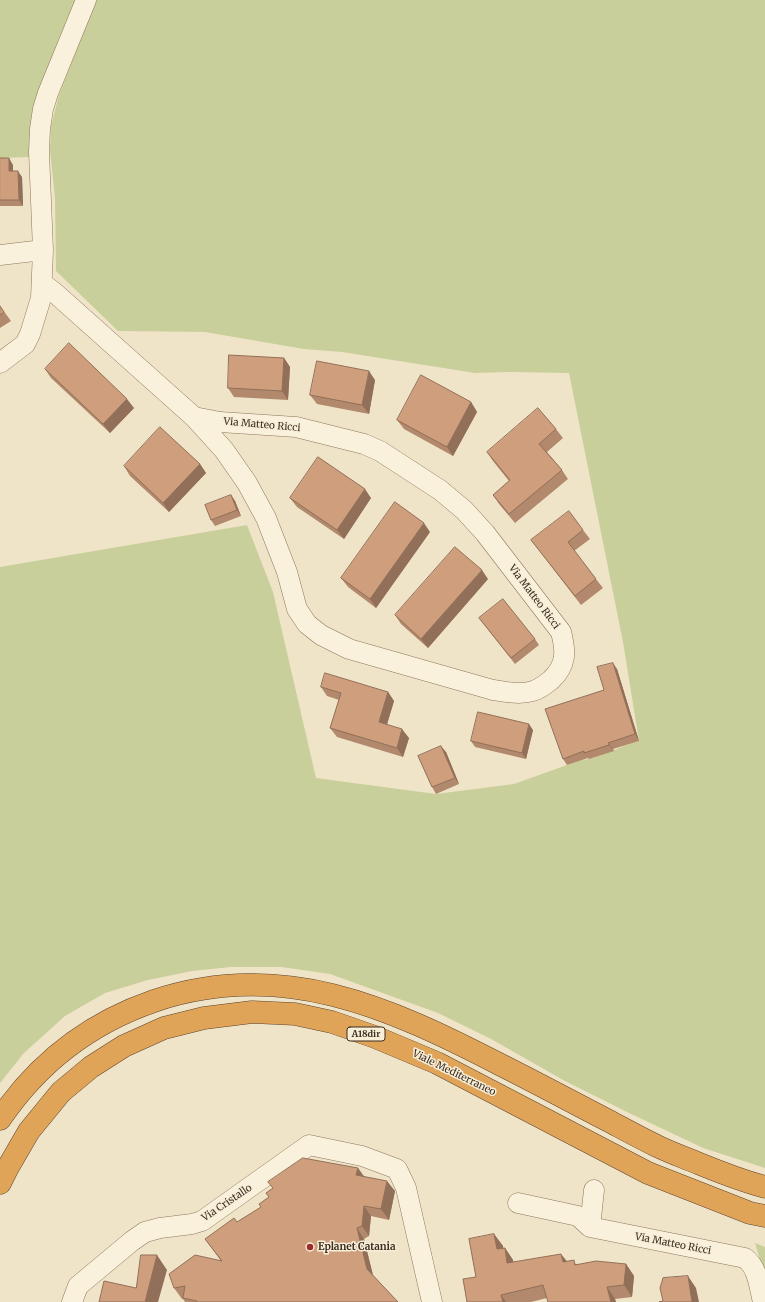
<!DOCTYPE html>
<style>
body{margin:0}
canvas{display:block;background:#f0e4c8}
</style>
<canvas width="765" height="1302"></canvas>
<script>
const ctx = document.querySelector('canvas').getContext('2d');
ctx.lineJoin = 'round';
function fill(path, color) {
  ctx.fillStyle = color;
  ctx.fill(path, 'evenodd');
}
function trace(path, color, width, dash) {
  ctx.strokeStyle = color;
  ctx.lineWidth = width;
  ctx.lineCap = dash ? 'butt' : 'round';
  ctx.setLineDash(dash || []);
  ctx.stroke(path);
}
function label(font, color, halo, rows, align = 'center') {
  ctx.font = font + ' Merriweather,serif';
  ctx.lineWidth = 3;
  ctx.setLineDash([]);
  ctx.textBaseline = 'middle';
  ctx.strokeStyle = halo;
  ctx.fillStyle = color;
  for (const [text, x, y, turn = 0] of rows) {
    ctx.save();
    ctx.translate(x, y);
    ctx.rotate((+turn || 0) * Math.PI / 180);
    ctx.textAlign = isNaN(turn) ? turn : align;
    if (halo) ctx.strokeText(text, 0, 0);
    ctx.fillText(text, 0, 0);
    ctx.restore();
  }
}
const green = new Path2D(`
 M0 0H77L31 157 0 158Z
 M96 0H765V1168L703 1148 627 1112 565 1081 491 1039 438 1013 330 974 281 967H231L192 971 148 980 105 993 65 1016 24 1053 0 1083V567L247 525 273 592 316 778 436 794 514 784 578 761C602 757 618 747 639 741L623 642 569 373 510 372 475 373 342 352 304 349 205 332 118 331 56 271 55 198 50 151 51 126 59 95Z
 M755 1243 765 1247V1276Z`);
const minor = new Path2D(`
 M0 255 43 250
 M42 283 55 293 194 417 224 450 247 483 266 518 287 572 297 609 307 624 321 635 349 649 493 690C506 692 520 695 533 691 540 689 546 684 551 680 567 665 566 651 561 632L485 533 464 510 440 490 380 451 364 444 296 427 220 422 194 417
 M0 363 25 344 30 334 41 298 43 250 39 152 40 129 43 109 48 93 86 0
 M594 1190 590 1227 745 1258C758 1268 759 1286 763 1302
 M518 1203 578 1216 590 1227
 M72 1302 78 1286 132 1241 145 1232 160 1228 192 1224 202 1221 309 1145 362 1156 397 1169 406 1188 432 1302`);
const highway = new Path2D(`
 M0 1119C38 1063 90 1023 154 1001 281 958 389 1007 501 1065 537 1083 572 1102 607 1120 624 1129 640 1138 657 1146 671 1153 686 1158 700 1164 722 1173 743 1181 765 1187
 M0 1183 7 1169 29 1131 61 1092 91 1067 124 1046 164 1028 204 1018 252 1012 295 1014 332 1022 375 1037 437 1063 648 1173 750 1213 765 1216`);
const wall = new Path2D(`
 M0 158 13 165V171L22 177 23 206H0Z
 M0 306 11 321 0 328Z
 M284 358 290 367 288 400 234 397 228 388Z
 M45 369 134 408 110 433 51 378Z
 M375 380 369 414 317 404 310 395Z
 M471 402 477 412 453 456 404 429 397 420Z
 M556 429 563 438 547 452 562 470 568 479 515 523 499 504 493 495 509 481 493 461 487 452Z
 M200 464 206 473 169 512 130 476 124 466Z
 M231 495 235 501 241 516 215 526 211 520Z
 M290 498H371L344 539 297 507Z
 M583 530 590 539 574 551 603 588 581 605 531 540Z
 M430 532 376 608 348 587 341 578Z
 M488 579 428 648 401 624 395 615Z
 M479 618 535 639 539 645 515 664Z
 M617 669 639 741 613 749 614 751 589 759 588 758 567 765 563 759Z
 M321 687 388 692 394 701 387 724 409 738 403 757 337 737 330 728 339 700 327 696Z
 M533 730 526 759 475 747 471 741Z
 M446 752 459 784 436 794 432 787Z
 M358 1168 364 1176 395 1191 389 1220 371 1216 369 1236 364 1239 373 1276 398 1302H185L183 1299H182L174 1288 221 1261 205 1239 237 1222Z
 M494 1234 503 1246V1248H505L513 1260V1262H567L577 1264H626L634 1276 632 1297 615 1299 616 1302H548L547 1298 531 1302H467L476 1277Z`);
const shadedWall = new Path2D(`
 M9 158 13 165V178L9 171Z
 M18 171 22 177 23 206 19 200Z
 M284 358 290 367 288 400 282 391Z
 M369 371 375 380 369 414 362 405Z
 M127 399 134 408 110 433 103 424Z
 M471 402 477 412 453 456 447 447Z
 M200 464 206 473 169 512 163 503Z
 M365 489 371 498 344 539 337 530Z
 M231 495 235 501 241 516 237 510Z
 M424 523 430 532 376 608 370 599Z
 M482 570 488 579 428 648 421 639Z
 M613 663 617 669 639 741 635 734Z
 M388 692 394 701 385 731 379 722Z
 M529 724 533 730 526 759 522 753Z
 M402 729 409 738 403 757 397 748Z
 M608 743 613 749 614 751 609 745Z
 M441 746 446 752 459 784 455 778Z
 M358 1168 365 1179 356 1175Z
 M387 1181 395 1191 389 1220 381 1209Z
 M364 1206 371 1216 369 1236 362 1226Z
 M357 1228 364 1239 374 1279 367 1269Z
 M494 1234 503 1246 505 1261 497 1249Z
 M505 1248 513 1260 516 1275 507 1263Z
 M561 1254 570 1265 563 1262Z
 M157 1255 167 1270 158 1302H145Z
 M626 1264 634 1276 632 1297 624 1285Z
 M688 1276 696 1288 699 1302H692Z
 M607 1287 615 1299 616 1302H611Z
 M501 1295 506 1302H503Z`);
const building = new Path2D(`
 M0 158H9V171H18L19 200H0Z
 M0 306 4 312 0 315Z
 M69 343 127 399 103 424 45 369Z
 M229 355 284 358 282 391 228 388Z
 M317 361 369 371 362 405 310 395Z
 M421 375 471 402 447 447 397 420Z
 M538 408 556 429 539 444 562 470 509 514 493 495 510 480 487 452Z
 M160 427 200 464 163 503 124 466Z
 M318 457 365 489 337 530 290 498Z
 M231 495 237 510 211 520 205 505Z
 M395 502 424 523 370 599 341 578Z
 M569 511 583 530 568 542 596 579 575 596 531 540Z
 M455 547 482 570 421 639 395 615Z
 M503 599 535 639 511 658 479 618Z
 M613 663 635 734 608 743 609 745 584 753V751L563 759 545 709 604 690 597 667Z
 M325 673 388 692 379 722 402 729 397 748 330 728 341 693 321 687Z
 M478 712 529 724 522 753 471 741Z
 M441 746 455 778 432 787 418 756Z
 M303 1158 358 1168 356 1175 387 1181 381 1209 364 1206 362 1226 357 1228 367 1269 398 1302H197V1301L183 1298 185 1286 174 1288 169 1274 195 1255 222 1261 205 1239 234 1218 237 1222 261 1207 259 1204 269 1197 266 1193 273 1188 268 1182Z
 M494 1234 497 1249 505 1248 507 1263 561 1254 563 1262 574 1260 575 1265 596 1261 626 1264 624 1285 607 1287 611 1302H548L543 1285 501 1295 503 1302H467L463 1279 476 1277 469 1239Z
 M141 1255H157L145 1302H99L104 1281 136 1288Z
 M688 1276 692 1302H659L663 1301 660 1288 663 1278Z`);
const markers = [
 [310,1247,4,"#9e2a2b"]
];
const shields = [
 [366,1034,38]
];
const shieldNames = [
 ["A18dir",366,1034]
];
const streetNames = [
 ["Via Matteo Ricci",262,425,5],
 ["Via Matteo Ricci",534,597,53],
 ["Viale Mediterraneo",454,1073,26],
 ["Via Cristallo",227,1203,-34],
 ["Via Matteo Ricci",673,1244,11]
];
const poiNames = [
 ["Eplanet Catania",318,1247]
];
fill(green, '#c9cf9b');
trace(minor, '#8d765c', 21);
trace(highway, '#5b4430', 23);
trace(minor, '#faf1dc', 20);
trace(highway, '#e0a458', 22);
fill(wall, '#b2896c');
fill(shadedWall, '#916f58');
fill(building, '#cf9f7d');
trace(building, '#916f58', 1);
for (const [x, y, r, color] of markers) {
  const dot = new Path2D();
  dot.arc(x, y, r, 0, 2 * Math.PI);
  ctx.fillStyle = color;
  ctx.fill(dot);
  trace(dot, '#f7eed8', 1.5);
}
for (const [x, y, w] of shields) {
  const box = new Path2D();
  box.roundRect(x - w / 2, y - 7, w, 14, 3);
  ctx.fillStyle = '#f7eed8';
  ctx.fill(box);
  trace(box, '#3d2e20', 1);
}
label('bold 9px', '#3d2e20', null, shieldNames);
label('10px', '#3d2e20', '#f7eed8', streetNames);
label('bold 10px', '#3d2e20', '#f7eed8', poiNames, 'left');
</script>
